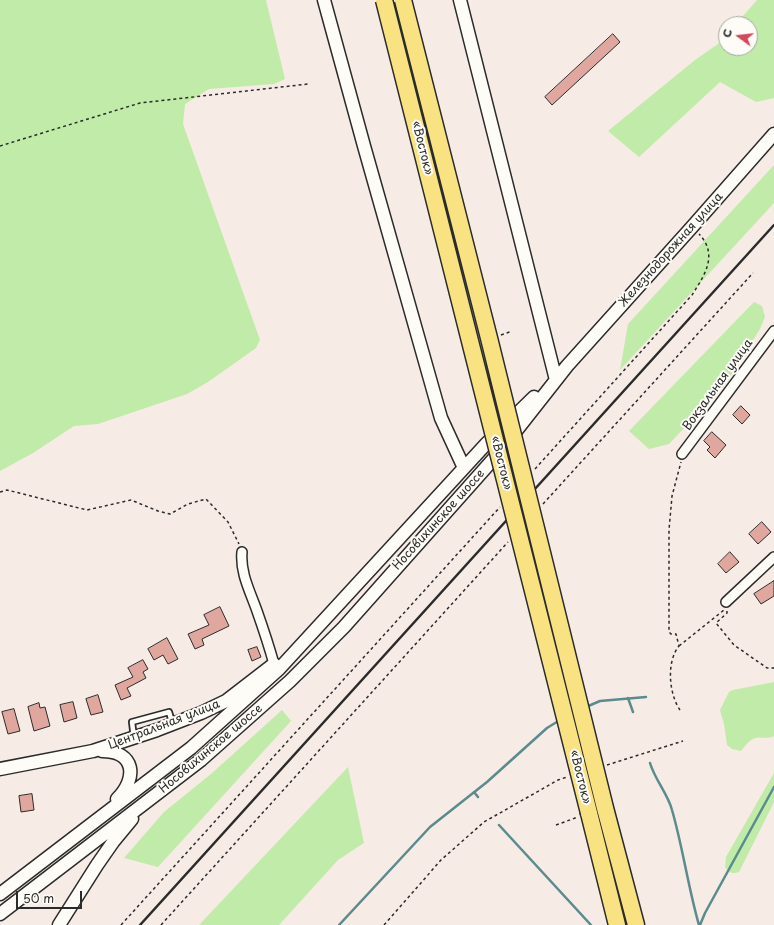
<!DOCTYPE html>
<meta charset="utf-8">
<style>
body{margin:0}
#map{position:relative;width:774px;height:925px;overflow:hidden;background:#f7ebe5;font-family:"Playpen Sans",sans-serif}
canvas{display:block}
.north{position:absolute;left:718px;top:16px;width:40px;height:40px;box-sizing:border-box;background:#fdfcf7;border:1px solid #a9a8a5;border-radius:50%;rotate:285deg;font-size:11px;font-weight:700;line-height:16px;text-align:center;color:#2b2b2b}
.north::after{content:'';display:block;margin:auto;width:14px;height:18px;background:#d1495b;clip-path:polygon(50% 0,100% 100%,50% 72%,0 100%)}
.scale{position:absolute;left:16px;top:891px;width:66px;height:18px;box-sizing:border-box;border:2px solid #2b2b2b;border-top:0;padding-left:5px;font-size:12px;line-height:14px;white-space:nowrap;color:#2b2b2b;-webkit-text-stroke:3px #fdfcf7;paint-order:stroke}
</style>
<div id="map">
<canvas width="774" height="925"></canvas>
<div class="north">С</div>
<div class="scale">50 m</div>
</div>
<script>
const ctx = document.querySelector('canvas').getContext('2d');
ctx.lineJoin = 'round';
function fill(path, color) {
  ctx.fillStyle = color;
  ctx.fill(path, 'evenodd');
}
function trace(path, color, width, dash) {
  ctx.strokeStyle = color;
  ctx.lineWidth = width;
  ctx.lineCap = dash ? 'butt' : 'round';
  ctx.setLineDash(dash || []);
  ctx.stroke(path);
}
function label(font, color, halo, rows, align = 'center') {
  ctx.font = font + ' "Playpen Sans",sans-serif';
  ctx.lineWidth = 4;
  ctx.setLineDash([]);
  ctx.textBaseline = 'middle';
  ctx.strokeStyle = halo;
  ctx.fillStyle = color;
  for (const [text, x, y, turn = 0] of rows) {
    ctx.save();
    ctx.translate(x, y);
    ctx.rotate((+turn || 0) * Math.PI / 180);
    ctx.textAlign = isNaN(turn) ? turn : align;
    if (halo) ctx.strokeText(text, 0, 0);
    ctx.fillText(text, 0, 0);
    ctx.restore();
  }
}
const green = new Path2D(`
 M0 0H266L285 79 274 84 209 89 185 104 183 124 260 340 256 348 208 382 187 394 98 424 74 426 33 453 0 471Z
 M757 0H774V98L756 102 720 82 639 157 608 131 695 60 718 44 726 35V48H750V24H736Z
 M774 165V203L620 370 628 324Z
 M754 302 762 306 765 317 760 329 724 386 669 444 649 449 629 431Z
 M774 682V736C767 740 762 736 755 738 749 740 745 746 741 751L732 749 727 745 724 724 720 710 729 692 733 690Z
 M282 710 291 721 158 867 124 858 164 812 211 774Z
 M348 767 364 843 338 860 279 925H199Z
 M774 773V802L739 872C732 874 729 873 725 867L726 857Z`);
const stream = new Path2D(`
 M628 698 633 712
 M586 707 600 701 646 697
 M650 763C655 780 668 794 672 810 683 848 688 887 699 925
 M474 792 478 797
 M499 825 591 925
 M339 925 430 827 487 782 547 728 560 720
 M700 925 705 913 774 787`);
const building = new Path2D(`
 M613 34 620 42 552 105 545 97Z
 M741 406 750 415 742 424 733 415Z
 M712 432 726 445 715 458 707 450 710 447 704 441Z
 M762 522 771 532 758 544 749 534Z
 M730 552 739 562 726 573 718 564Z
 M774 581V596L761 604 754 594Z
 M220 607 229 626 202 639 204 645 195 649 188 634 209 625 204 615Z
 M167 638 178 659 168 664 163 655 154 660 148 649Z
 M257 647 261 657 252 661 248 650Z
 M143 660 148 669 143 672 146 678 127 688 131 696 121 700 115 685 133 677 128 668Z
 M98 695 103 712 91 715 86 699Z
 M73 702 77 718 64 722 60 705Z
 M39 703 40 708 45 707 50 726 34 731 28 707Z
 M14 709 20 731 8 734 2 712Z
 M32 794 34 810 21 812 19 796Z`);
const path = new Path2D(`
 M0 146 140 103 308 84
 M501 335 512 331
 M535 469 692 295C704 276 719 255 699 234
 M0 492 7 490 87 510 131 500 158 511 170 514 188 504 206 499 228 522 239 544
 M543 504 753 273
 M727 611V613L716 623 734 645 767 668H774
 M679 646 724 610
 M680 710C669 694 666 662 679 646L676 634H671L669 632V530L672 496 681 462
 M607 765 683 741
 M556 825 578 817
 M121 925 500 507
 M161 925 508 542
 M384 925 441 860 484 822 558 780 567 777`);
const lane = new Path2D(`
 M134 738 132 722 169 712 172 722`);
const street = new Path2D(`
 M682 454 774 331
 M242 552C240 573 250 591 257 611 263 628 269 646 274 664
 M726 602 774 557`);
const secondary = new Path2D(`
 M324 0 364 146 441 418 464 468
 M460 0 556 380
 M102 751C135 751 138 778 117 799
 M0 769 93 751 157 730 201 713 226 701 274 664
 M0 894 191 748 279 669 486 444 534 397
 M0 914 201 760 290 681 344 627 497 455 567 366 692 227 774 134
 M59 925 97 865 113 842 132 819`);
const highway = new Path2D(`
 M605 808 636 925
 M589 813 617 925`);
const rail = new Path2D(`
 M140 925 774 225`);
const highwayBridge = new Path2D(`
 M384 0 589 813
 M403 0 489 338 605 808`);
const streetNames = [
 ["«Восток»",422,148,76],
 ["Железнодорожная улица",671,250,-48],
 ["Вокзальная улица",718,385,-54],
 ["«Восток»",501,463,76],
 ["Носовихинское шоссе",439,520,-48],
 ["Центральная улица",164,725,-21],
 ["Носовихинское шоссе",211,749,-40],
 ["«Восток»",580,777,76]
];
fill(green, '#c0eba8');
trace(stream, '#5a8b8d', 2.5);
fill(building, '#e0a79e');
trace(building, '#2b2b2b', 1);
trace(lane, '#2b2b2b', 8);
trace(street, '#2b2b2b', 12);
trace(secondary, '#2b2b2b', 15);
trace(highway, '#2b2b2b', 19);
trace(path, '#2b2b2b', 1.5, [3, 3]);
trace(lane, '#fdfcf7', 4.5);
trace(street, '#fdfcf7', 9);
trace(secondary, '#fdfcf7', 12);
trace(highway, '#f8e281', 16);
trace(rail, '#2b2b2b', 2.5);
trace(highwayBridge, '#2b2b2b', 19, []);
trace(highwayBridge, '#f8e281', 16);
label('12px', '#2b2b2b', '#fdfcf7', streetNames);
</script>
